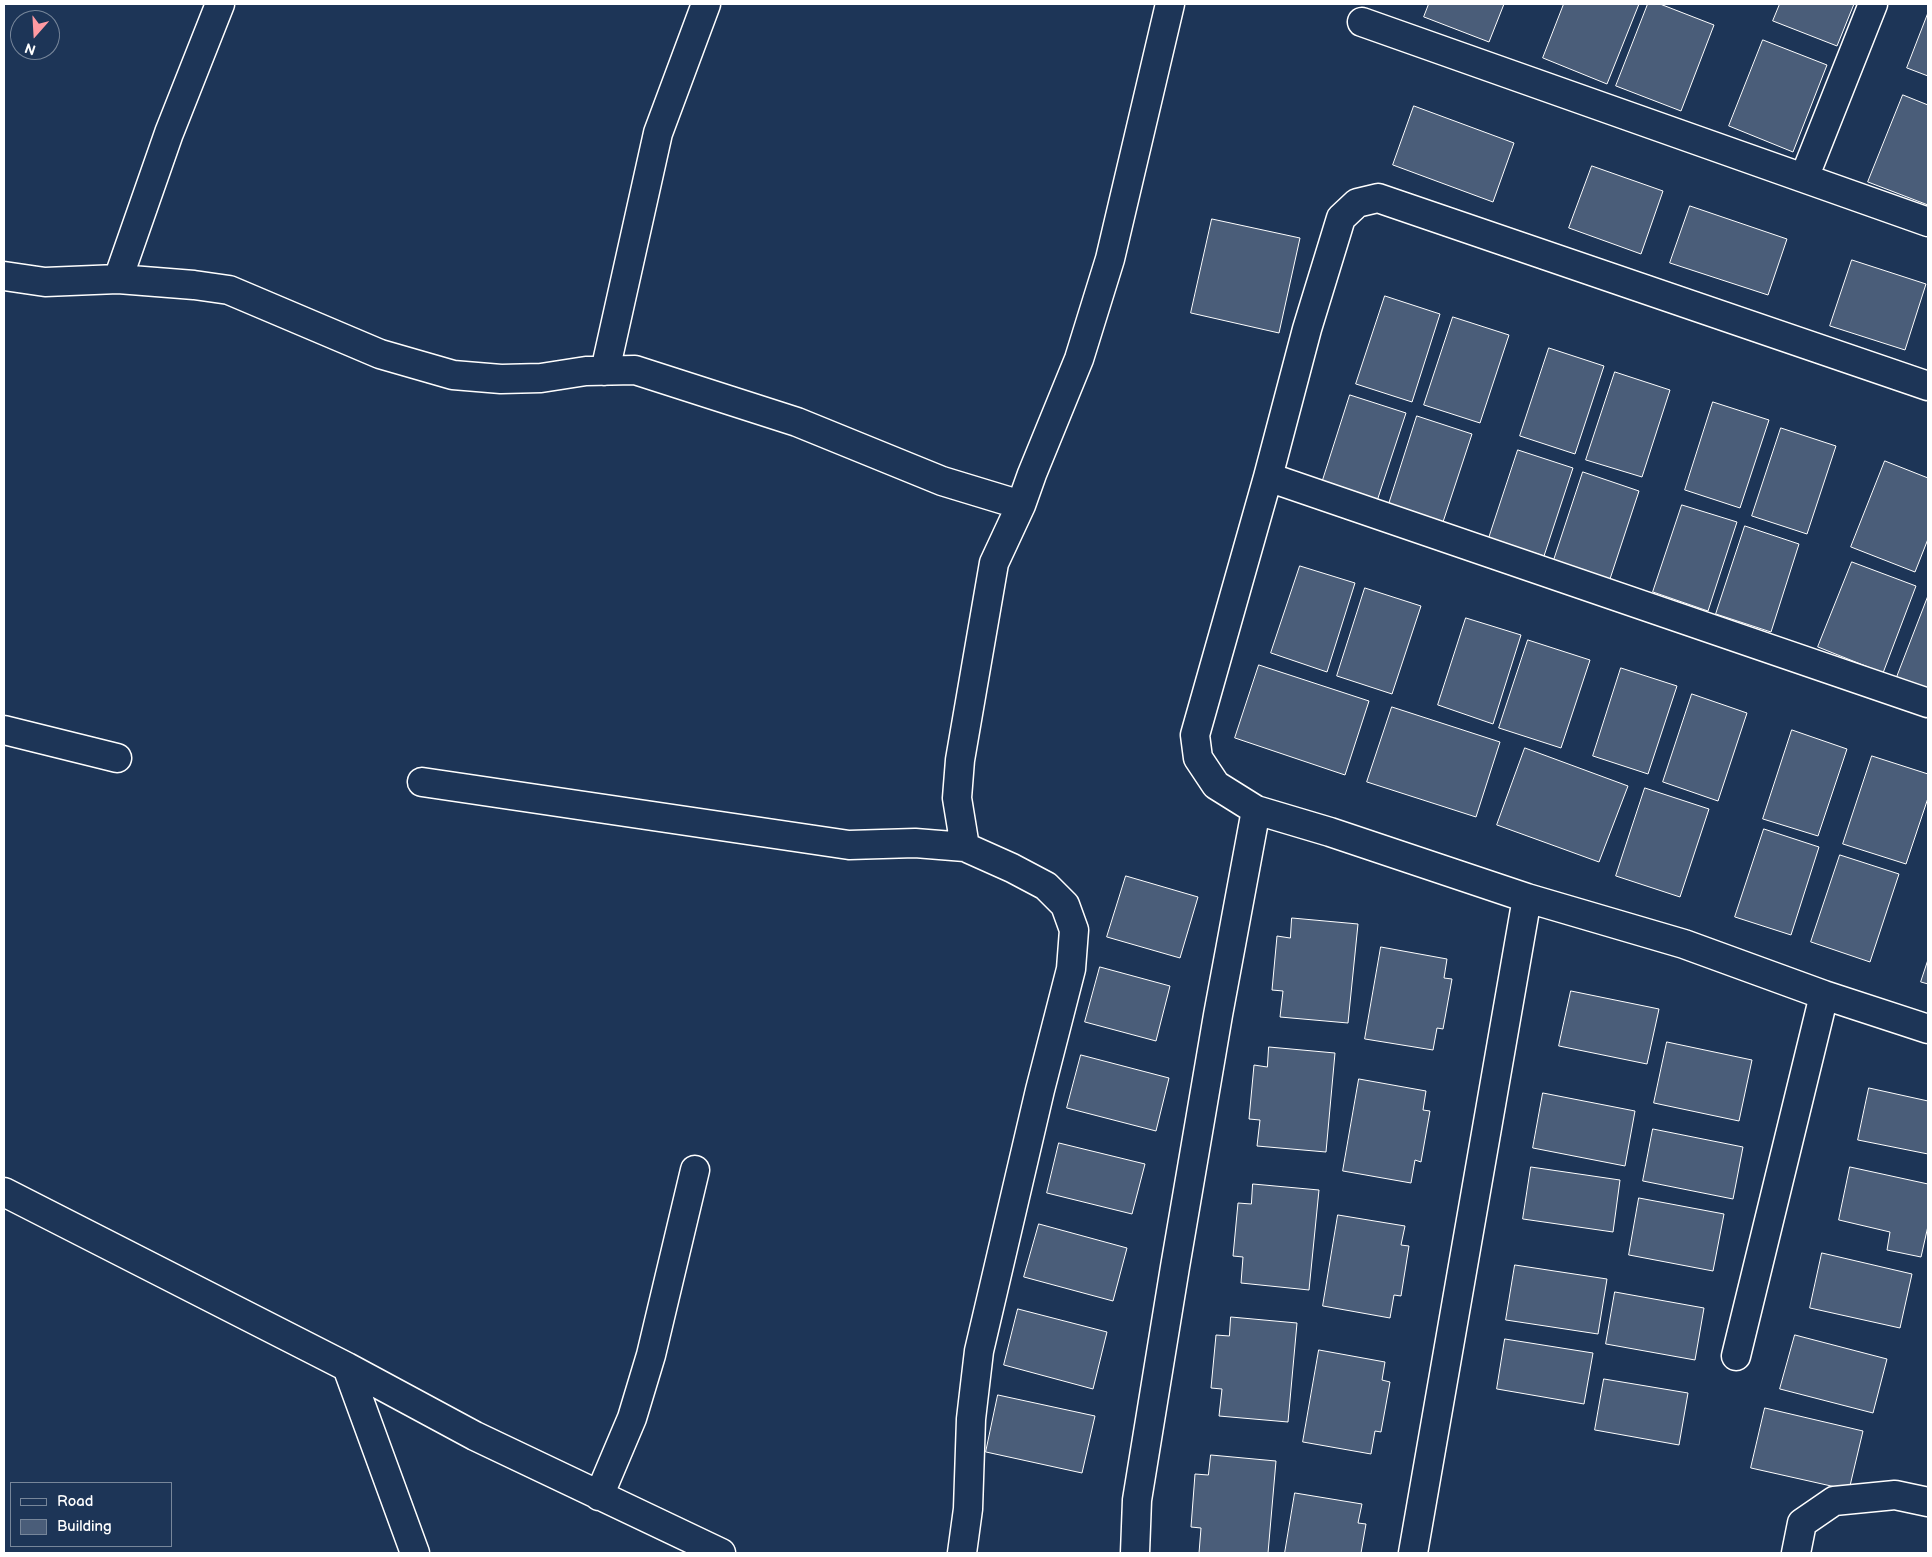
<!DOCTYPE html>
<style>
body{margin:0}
#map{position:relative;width:1932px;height:1557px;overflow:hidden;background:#1d3557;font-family:"Balsamiq Sans",sans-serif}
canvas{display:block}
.frame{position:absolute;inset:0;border:5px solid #fff;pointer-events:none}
.legend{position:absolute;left:10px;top:1482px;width:162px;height:65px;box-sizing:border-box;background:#1d3557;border:1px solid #77869a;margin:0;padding:6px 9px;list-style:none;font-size:15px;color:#fff}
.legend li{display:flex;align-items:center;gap:10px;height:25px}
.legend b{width:25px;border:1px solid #77869a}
.north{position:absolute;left:10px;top:10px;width:50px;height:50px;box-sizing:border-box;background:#1d3557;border:1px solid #77869a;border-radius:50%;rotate:199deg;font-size:14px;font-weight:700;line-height:20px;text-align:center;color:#fff}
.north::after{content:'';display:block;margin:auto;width:18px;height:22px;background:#ff9aa2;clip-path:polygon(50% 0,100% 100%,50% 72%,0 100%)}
</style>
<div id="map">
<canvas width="1932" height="1557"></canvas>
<div class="frame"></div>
<ul class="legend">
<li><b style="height:6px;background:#1d3557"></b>Road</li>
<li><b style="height:14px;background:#4a5d79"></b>Building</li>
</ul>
<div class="north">N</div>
</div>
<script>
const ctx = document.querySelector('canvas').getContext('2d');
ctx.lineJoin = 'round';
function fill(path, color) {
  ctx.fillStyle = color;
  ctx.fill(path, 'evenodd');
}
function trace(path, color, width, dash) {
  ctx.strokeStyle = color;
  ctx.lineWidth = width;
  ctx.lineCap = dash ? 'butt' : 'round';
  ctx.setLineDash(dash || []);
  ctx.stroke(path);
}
const building = new Path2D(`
 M1429 4H1504L1489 42 1424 17Z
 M1564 4H1639L1607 84 1543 58Z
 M1648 4H1660L1714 25 1681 111 1616 86Z
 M1780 4H1854L1837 46 1773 21Z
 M1928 13V76L1907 68Z
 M1763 40 1827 65 1793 152 1729 126Z
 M1903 95 1928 105V205L1868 182Z
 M1414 106 1514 143 1493 202 1393 165Z
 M1592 166 1663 191 1641 254 1569 228Z
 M1690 206 1787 239 1768 295 1670 263Z
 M1212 219 1300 238 1279 333 1191 313Z
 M1852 260 1926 284 1905 350 1830 326Z
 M1385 296 1440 314 1412 402 1356 384Z
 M1453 317 1509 335 1480 423 1424 405Z
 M1549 348 1604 366 1575 454 1520 436Z
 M1615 372 1670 390 1642 477 1586 460Z
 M1350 395 1406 413 1377 501 1322 483Z
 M1713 402 1769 420 1740 508 1685 490Z
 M1417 416 1472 434 1443 522 1389 504Z
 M1781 428 1836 446 1807 534 1752 516Z
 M1518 450 1573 468 1544 556 1489 538Z
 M1885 461 1928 478V539L1915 572 1851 547Z
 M1583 472 1639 491 1610 579 1554 560Z
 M1682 505 1737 522 1708 611 1653 592Z
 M1745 526 1799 544 1771 632 1716 614Z
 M1852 562 1916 586 1883 673 1818 647Z
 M1300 566 1355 583 1327 672 1271 653Z
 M1365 588 1421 606 1392 694 1337 676Z
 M1928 596V689L1897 677Z
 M1466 618 1521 635 1493 724 1438 705Z
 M1528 640 1590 660 1561 748 1499 728Z
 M1259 665 1369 701 1345 775 1235 738Z
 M1621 668 1677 686 1648 774 1593 756Z
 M1692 694 1747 713 1718 801 1663 782Z
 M1392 707 1500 742 1476 817 1367 782Z
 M1792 730 1847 749 1818 836 1763 819Z
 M1525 748 1628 786 1599 862 1497 825Z
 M1872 756 1928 774V798L1906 864 1843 844Z
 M1645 788 1709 809 1680 897 1616 876Z
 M1764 829 1819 847 1791 935 1735 917Z
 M1840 855 1899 874 1870 962 1811 942Z
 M1126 876 1198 897 1180 958 1107 937Z
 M1292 918 1358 924 1348 1023 1280 1017 1283 991 1272 990 1277 936 1290 938Z
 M1381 947 1447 959 1444 978 1452 979 1443 1029 1437 1028 1433 1050 1365 1039Z
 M1928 960V984L1921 982Z
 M1100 967 1170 986 1156 1041 1085 1022Z
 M1571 991 1659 1009 1647 1064 1559 1046Z
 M1667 1042 1752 1060 1739 1121 1654 1103Z
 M1269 1047 1335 1053 1326 1152 1257 1146 1260 1120 1249 1119 1254 1065 1267 1067Z
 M1081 1055 1169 1078 1156 1131 1067 1108Z
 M1359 1079 1426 1091 1423 1110 1430 1111 1421 1162 1415 1160 1411 1183 1343 1171Z
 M1869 1088 1928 1101V1154L1858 1140Z
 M1543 1093 1635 1111 1625 1166 1533 1148Z
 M1653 1129 1743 1147 1733 1199 1643 1181Z
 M1059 1143 1145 1164 1132 1214 1047 1193Z
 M1531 1167 1620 1180 1613 1232 1523 1219Z
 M1850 1167 1928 1184V1226L1921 1257 1887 1250 1890 1232 1839 1220Z
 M1253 1184 1319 1190 1309 1290 1241 1283 1243 1257 1233 1256 1238 1203 1251 1204Z
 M1639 1198 1724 1214 1713 1271 1629 1255Z
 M1338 1215 1405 1226 1401 1245 1409 1246 1401 1296 1394 1295 1390 1318 1323 1306Z
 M1039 1224 1127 1248 1113 1301 1024 1277Z
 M1822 1253 1912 1274 1900 1328 1810 1308Z
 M1515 1265 1607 1279 1598 1334 1506 1320Z
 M1615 1292 1704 1308 1695 1360 1606 1344Z
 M1018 1309 1107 1332 1093 1389 1004 1365Z
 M1231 1317 1297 1323 1288 1422 1219 1416 1222 1389 1211 1388 1216 1335 1229 1336Z
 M1795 1335 1887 1359 1873 1413 1780 1389Z
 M1505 1339 1593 1353 1584 1404 1497 1389Z
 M1319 1350 1385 1362 1382 1380 1390 1382 1381 1432 1375 1431 1371 1454 1303 1442Z
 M1604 1379 1688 1393 1679 1445 1595 1430Z
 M998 1395 1095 1416 1082 1473 986 1452Z
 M1765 1408 1863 1431 1849 1490 1751 1468Z
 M1211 1455 1276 1461 1268 1553H1199L1201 1528 1191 1527 1195 1474 1208 1475Z
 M1295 1493 1362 1504 1358 1523 1366 1524 1361 1553H1285Z`);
const minor = new Path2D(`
 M1362 22 1928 222
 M1804 178 1873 4
 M4 276 45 282 118 279 194 285 229 290 380 354 453 375 501 379 541 378 586 371 635 370 797 422 942 481 1021 505
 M118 279 169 133 220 4
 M605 371 658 133 706 4
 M1928 386 1378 198 1357 203 1341 218 1307 329 1268 477 1195 735 1198 758 1216 785 1256 810 1330 832 1527 898 1684 944 1824 995 1928 1029
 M1268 477 1928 703
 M4 730 117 758
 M422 782 849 845 915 843 965 847 1012 868 1046 886 1065 905 1074 930 1071 969 1040 1090 979 1351 971 1419 968 1509 962 1553
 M965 847 957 798 960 760 994 563 1021 505 1032 474 1079 359 1110 259 1170 4
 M4 1192 347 1367 475 1436 721 1553
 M1736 1356 1824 995
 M347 1367 415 1553
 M599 1496 632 1418 651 1355 695 1170
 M1135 1553 1137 1500 1175 1267 1218 1015 1256 810
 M1413 1553 1527 898
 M1796 1553 1802 1523 1834 1501 1895 1495 1928 1502`);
fill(building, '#4a5d79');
trace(building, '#fff', 1);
trace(minor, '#fff', 31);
trace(minor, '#1d3557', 28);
</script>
